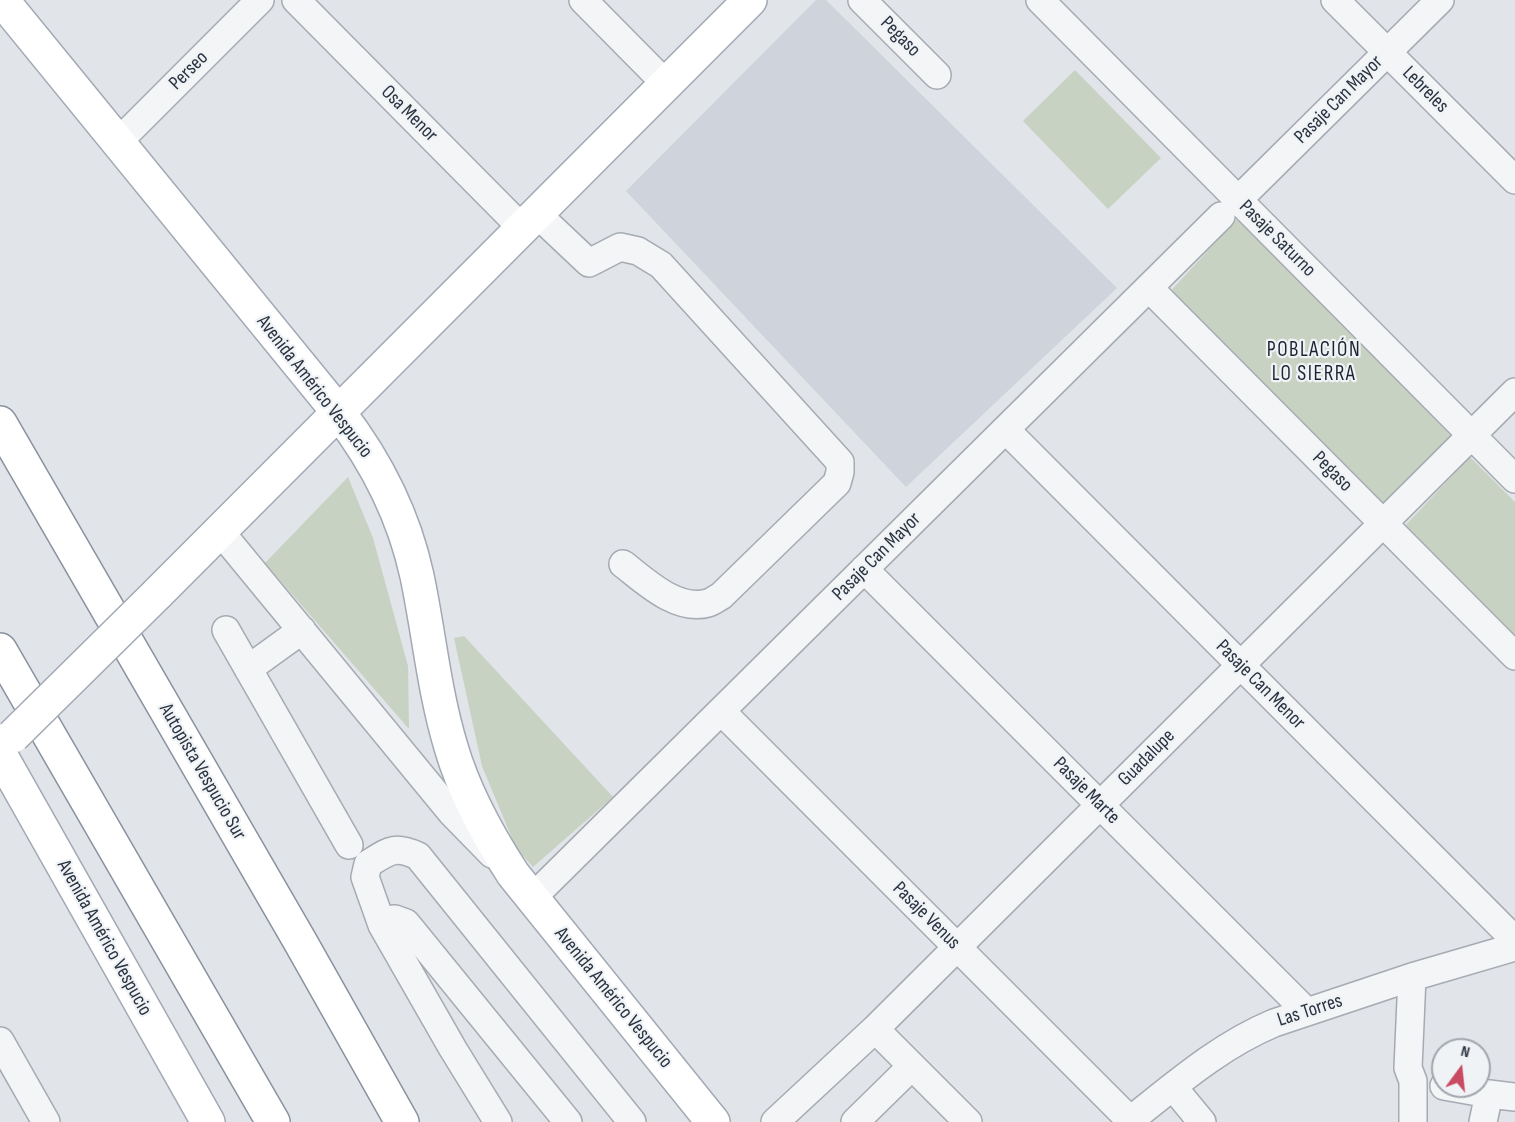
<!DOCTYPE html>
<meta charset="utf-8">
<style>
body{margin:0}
#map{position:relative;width:1515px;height:1122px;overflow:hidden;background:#e1e4e9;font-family:"Sofia Sans Condensed",sans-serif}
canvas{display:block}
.north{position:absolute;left:1431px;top:1038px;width:60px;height:60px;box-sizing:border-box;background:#f0f3f6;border:2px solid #a1a6ad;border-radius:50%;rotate:15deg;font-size:16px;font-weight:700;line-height:24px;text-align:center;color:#2a3340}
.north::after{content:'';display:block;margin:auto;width:21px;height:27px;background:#c84b62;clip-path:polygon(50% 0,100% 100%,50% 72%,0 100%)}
</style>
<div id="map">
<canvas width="1515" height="1122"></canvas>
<div class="north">N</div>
</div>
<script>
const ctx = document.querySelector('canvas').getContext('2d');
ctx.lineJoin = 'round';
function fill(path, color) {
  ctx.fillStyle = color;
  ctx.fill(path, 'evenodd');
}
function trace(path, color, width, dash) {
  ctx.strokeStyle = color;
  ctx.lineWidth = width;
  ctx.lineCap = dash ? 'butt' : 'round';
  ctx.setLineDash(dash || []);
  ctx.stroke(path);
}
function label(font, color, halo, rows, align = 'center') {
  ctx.font = font + ' "Sofia Sans Condensed",sans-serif';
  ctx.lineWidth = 4.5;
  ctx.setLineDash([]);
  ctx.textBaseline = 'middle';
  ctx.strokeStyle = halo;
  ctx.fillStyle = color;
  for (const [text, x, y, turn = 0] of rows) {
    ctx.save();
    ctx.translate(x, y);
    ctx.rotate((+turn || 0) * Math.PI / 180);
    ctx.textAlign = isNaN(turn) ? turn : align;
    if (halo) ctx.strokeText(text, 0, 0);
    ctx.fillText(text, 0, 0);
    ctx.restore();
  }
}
const built = new Path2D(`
 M816 0H826L1117 288 906 487 626 191Z`);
const green = new Path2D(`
 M1075 70 1161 158 1108 209 1023 121Z
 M1240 216 1453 438 1381 507 1166 296Z
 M1470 457 1515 502V644L1401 530Z
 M348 477 373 538 408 666 409 729 265 563Z
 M464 636 613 797 533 867 516 848 482 766 454 638Z`);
const minor = new Path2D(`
 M296 0 522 228
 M583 0 666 84
 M862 0 937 75
 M1040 0 1515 479
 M1335 0 1515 180
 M118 142 260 0
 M1238 200 1440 0
 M536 213 589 263 620 247 638 251 661 265 840 462V472L837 483 721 596C717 598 712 602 708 603 677 612 645 581 623 564
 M1149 288 1515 656
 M1006 430 1515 940
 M219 530 451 812 492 854
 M864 569 1307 1012
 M226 630 349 845
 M248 669 302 630
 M721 711 1130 1120
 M532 898 1221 216
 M382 925 387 920 395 919 406 923 568 1122
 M1412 977 1408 1068 1413 1081V1122
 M875 1029 968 1122
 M0 1041 46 1122
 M1444 1086 1489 1094
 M1173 1087 1202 1122
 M498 1122 453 1049 382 925 365 877 368 864C389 851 394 845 418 856L632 1122
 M775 1122 875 1029 1515 392
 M855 1122 911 1067
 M1128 1122C1175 1085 1219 1046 1274 1023L1412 977 1515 947
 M1483 1122 1489 1094 1515 1097`);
const major = new Path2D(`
 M2 0 339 413C376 461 404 516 417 576 429 633 434 691 451 747 464 792 487 834 513 874L713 1122
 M157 594 750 0
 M0 754 208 1122`);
const highway = new Path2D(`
 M0 423 301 943 402 1122
 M0 650 273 1122`);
const majorBridge = new Path2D(`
 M13 736 157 594`);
const streetNames = [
 ["Pegaso",900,37,45],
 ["Perseo",189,71,-45],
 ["Lebreles",1425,90,45],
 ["Pasaje Can Mayor",1339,100,-45],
 ["Osa Menor",409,114,45],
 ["Pasaje Saturno",1277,239,45],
 ["Avenida Américo Vespucio",314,387,52],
 ["Pegaso",1332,472,45],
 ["Pasaje Can Mayor",877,557,-45],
 ["Pasaje Can Menor",1260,685,45],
 ["Guadalupe",1147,758,-45],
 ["Autopista Vespucio Sur",202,772,60],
 ["Pasaje Marte",1086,791,45],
 ["Pasaje Venus",926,916,45],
 ["Avenida Américo Vespucio",104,938,61],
 ["Avenida Américo Vespucio",613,998,51],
 ["Las Torres",1310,1011,-18]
];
const neighbourhoodNames = [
 ["POBLACIÓN",1314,351],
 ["LO SIERRA",1314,375]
];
fill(built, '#cfd3db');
fill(green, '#c7d2c2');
trace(minor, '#a6abb3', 30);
trace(major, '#a1a9b4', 36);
trace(highway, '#89929f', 36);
trace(minor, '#f3f5f7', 27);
trace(major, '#fff', 33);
trace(highway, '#fff', 33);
trace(majorBridge, '#a1a9b4', 36, []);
trace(majorBridge, '#fff', 33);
label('20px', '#2a3340', '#f0f3f6', streetNames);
ctx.letterSpacing = '1.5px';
label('21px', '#1c2431', '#f0f3f6', neighbourhoodNames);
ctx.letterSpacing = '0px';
</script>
